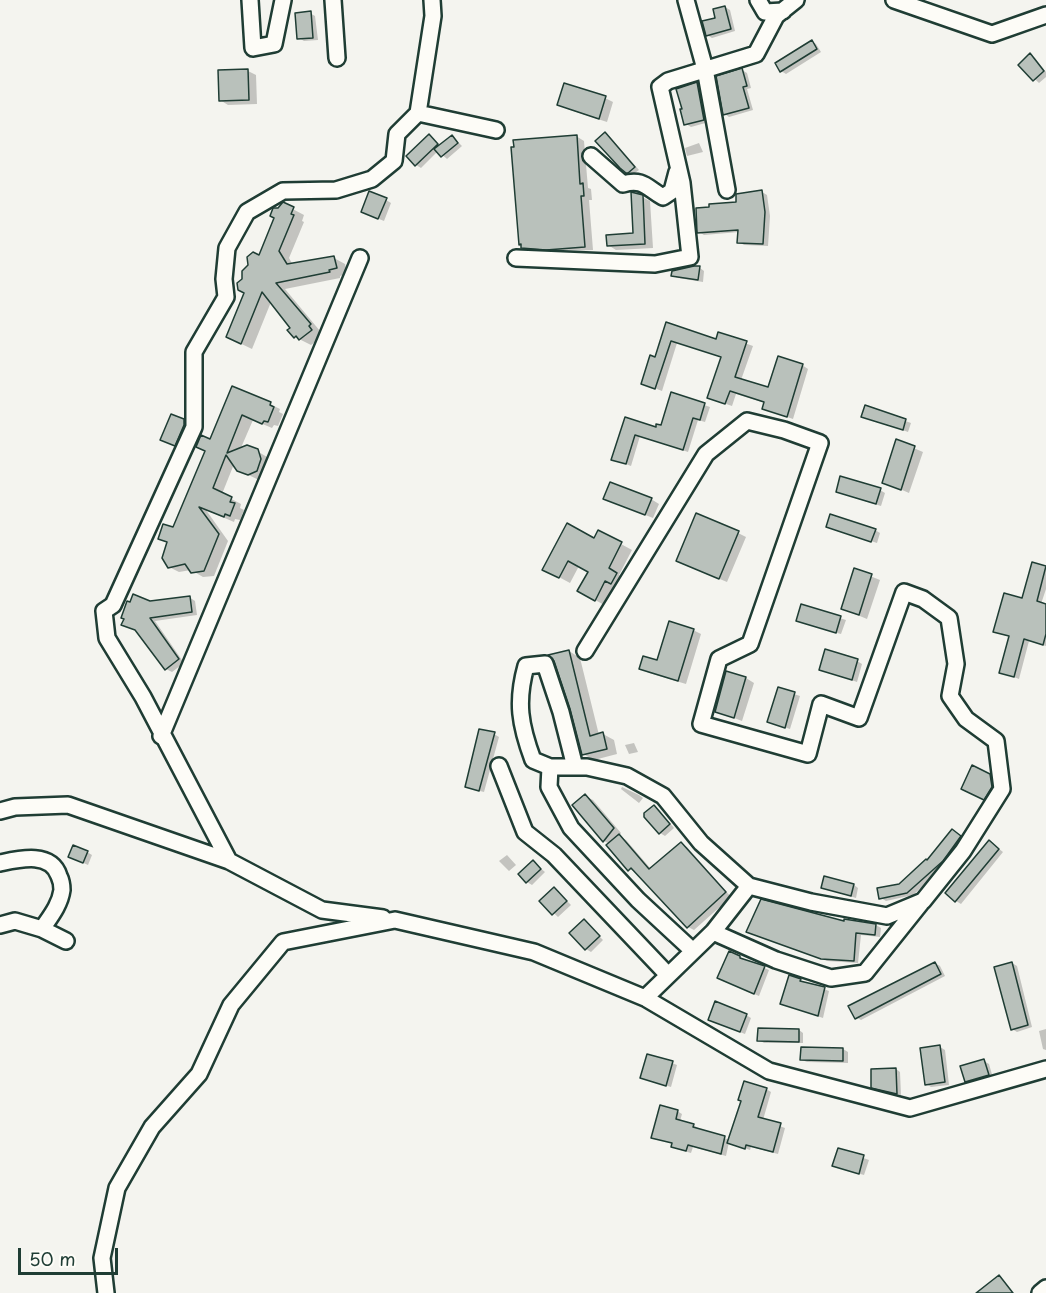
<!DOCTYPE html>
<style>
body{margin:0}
#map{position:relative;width:1046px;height:1293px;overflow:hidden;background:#f4f4ef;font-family:"Playpen Sans",sans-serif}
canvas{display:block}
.scale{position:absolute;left:18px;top:1248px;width:100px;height:27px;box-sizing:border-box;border:3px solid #1f3d34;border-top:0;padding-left:8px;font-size:18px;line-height:21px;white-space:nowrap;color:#1f3d34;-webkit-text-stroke:4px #fdfcf7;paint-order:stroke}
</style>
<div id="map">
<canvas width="1046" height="1293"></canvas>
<div class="scale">50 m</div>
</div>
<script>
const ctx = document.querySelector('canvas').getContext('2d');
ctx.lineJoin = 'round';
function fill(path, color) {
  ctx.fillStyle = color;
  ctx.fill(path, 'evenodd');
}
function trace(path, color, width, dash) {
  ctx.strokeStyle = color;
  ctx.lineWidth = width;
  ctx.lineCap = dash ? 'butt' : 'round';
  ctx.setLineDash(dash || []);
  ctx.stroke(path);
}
const shadow = new Path2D(`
 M725 7 730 10 735 31 712 38 707 35Z
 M310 13 315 16 318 40 304 41 299 38Z
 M812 41 816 44 821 52 786 74 781 71Z
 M1030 55 1035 58 1046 72V77L1039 83 1020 65Z
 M742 70 747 73 751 88 747 89 753 110 729 117 725 114Z
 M248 71 256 75 257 104 228 105 220 100Z
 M697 84 702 87 709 122 691 127 686 124Z
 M605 98 613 102 607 122 567 109 559 104Z
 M605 134 610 137 639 170 632 175 627 172Z
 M429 136 440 146 452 136 462 146 447 159 438 151 421 168 416 165Z
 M576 136 584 141 588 188 591 189 592 200H589L593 250 531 252 520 244Z
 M699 143 703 152 687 156 685 148Z
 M762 192 767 195 770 216 768 246 744 245 739 242V232L704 235 699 232 738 204Z
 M642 197 650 201 653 248 616 250 608 245 635 234Z
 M386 200 391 203 384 221 367 214Z
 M283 204 304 215 302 221 304 222 289 258 293 265 334 258 345 264 347 274 340 276V278L285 289 320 331 319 333 322 337 311 345 295 337 292 328 271 302 252 349 227 337 279 210Z
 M700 268 704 271 703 282 678 278 673 276Z
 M667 324 717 340 719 334 753 346 741 380 769 389 802 365 808 369 793 419 764 409 765 403 736 394 732 406 709 398 722 357 677 343 662 391 642 383 656 358Z
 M233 388 270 404 280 409 279 412 283 414 278 426 274 425 272 428 253 420 240 450 257 451 267 457 271 466 266 476 259 480 238 470 234 464 222 494 241 504 240 508 244 510 240 520 235 519 234 522 206 510 228 541 214 576 203 577 191 570 179 572 169 567V543L160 538 174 529Z
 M672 394 710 407 705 422 698 420 688 452 640 436 631 466 613 459 626 419 657 428 662 427Z
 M866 407 911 423 908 432 863 416Z
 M184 421 189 424 180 447 167 442Z
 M897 441 923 452 909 493 884 482Z
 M880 490 885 493 881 506 842 494Z
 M605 499H651L659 504 653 518Z
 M828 527 875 530 880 533 877 543Z
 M599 532 632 550 619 575 627 580 606 606 579 591 589 571 579 566 570 583 544 569 595 540Z
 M738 533 746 537 727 582 686 565Z
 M1033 564 1046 567V589L1041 604 1046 606V646L1029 641 1019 679 1001 672 1010 637 1000 634 1023 600Z
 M855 570 880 580 867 619 843 609Z
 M189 597 195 601 197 615 155 621 184 663 172 672 166 669 138 631 123 625 150 603Z
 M802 606 846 620 841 634 802 623Z
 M693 630 701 634 686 684 649 673 641 669 658 662Z
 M569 651 580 658 599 735 603 734 614 740 617 754 594 760 583 754Z
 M857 661 862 664 857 682 820 669Z
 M727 673 746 678 754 683 742 721 716 711Z
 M779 689 800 696 790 729 769 722Z
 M494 734 499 737 484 792 472 789 467 786Z
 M634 743 638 752 629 754 625 745Z
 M990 775 995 778 996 790 989 801 968 791Z
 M622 787 639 795 643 798 639 803 621 789Z
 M585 796 593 800 621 833 619 836 626 840 651 869 681 844 687 847 731 897 694 930 688 927 636 872 629 869 610 844 604 841 574 805Z
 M654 807 659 810 674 828 665 836 660 833Z
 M957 834 965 840 948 863 913 895 886 901 881 898 928 862Z
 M990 842 1003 852 961 904 956 901Z
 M87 852 92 855 88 865 75 859Z
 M507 855 516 865 509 871 499 861Z
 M533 862 545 872 532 885 527 882Z
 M854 885 858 888 856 898 823 888Z
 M554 888 571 905 558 917 541 901Z
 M584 921 603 940 591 952 586 949Z
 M846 921 876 925 881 928 880 937 861 935 858 963 827 961 753 934 845 923Z
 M740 957 769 970 759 996 724 981Z
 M935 963 940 966 945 976 861 1020 856 1017Z
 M1012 963 1017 966 1032 1027 1017 1032 1012 1029Z
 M800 980 829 991 823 1018 787 1006Z
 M746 1015 751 1018 745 1034 714 1022Z
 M1046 1029V1050L1043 1049 1039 1031Z
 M799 1030 803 1033V1043H764L759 1040Z
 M940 1047 945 1050 949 1085 931 1087 926 1084Z
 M843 1049 848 1052V1063L807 1062 802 1060Z
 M984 1061 989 1064 993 1078 972 1084 967 1081Z
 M672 1063 677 1065 671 1087 642 1078Z
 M896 1069 900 1072 901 1095 873 1087Z
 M766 1089 771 1092 763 1120 785 1128 778 1154 751 1147 750 1150 729 1142 726 1156 693 1147 691 1153 677 1149 672 1146 673 1144 653 1137 677 1111 682 1114 680 1121 693 1125 698 1128V1130L730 1140Z
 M839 1149 869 1160 864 1175 839 1168Z`);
const building = new Path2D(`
 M725 6 731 29 706 36 702 21 715 18 713 9Z
 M311 11 313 38 297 39 295 13Z
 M812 40 817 49 780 72 775 63Z
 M1030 53 1044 71 1033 81 1018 65Z
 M742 68 747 86 743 87 749 108 723 115 716 76Z
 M248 69 249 100 219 101 218 70Z
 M697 82 704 120 684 125 680 109H682L676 89Z
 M564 83 606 96 599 119 557 105Z
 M605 132 635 167 628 173H626L620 168 595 141Z
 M429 134 438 144 415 166 406 156Z
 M452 135 458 143 441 157 434 149Z
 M577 135 580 184 583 183 584 196H581L585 247 546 250 521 248V244L519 245 511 147H514L513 140Z
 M762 190 765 212 763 244 737 243 738 230 697 233 696 208 709 207V204L736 202V194Z
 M369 191 387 198 378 219 361 212Z
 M631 192 643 195 645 244 607 246 606 235 633 233Z
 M283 202 294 207 291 214 294 215 279 251 287 264 334 256 337 268 329 270 330 272 276 283 311 324 309 326 312 330 299 340 296 336 294 338 287 330 290 328 262 292 241 344 226 337 244 293 238 290 237 283 242 279V271L248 265 247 257 253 252 259 255 274 218 270 216 273 208H278Z
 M694 266H700L698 280 671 276 672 271Z
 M666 322 716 339 718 332 747 341 735 377 768 387 778 356 803 364 787 417 762 409 764 402 730 391 725 404 707 398 721 357 671 341 655 389 641 384 650 355 655 357Z
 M232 386 271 402 270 405 274 407 268 422 264 421 262 424 242 415 227 453 247 445 258 449 261 459 257 471 248 475 237 471 226 455 213 488 232 497 230 502 235 503 230 516 225 514 224 517 199 507 219 534 204 571 191 573 185 564 168 568 162 558 167 542 158 539 163 524 173 527 205 451 196 447 201 435 210 439Z
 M671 392 705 403 700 420 693 418 683 450 635 435 626 464 611 460 625 417 656 427V424L661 425Z
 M865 405 906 419 903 430 861 417Z
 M171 414 184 419V425L175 446 160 440Z
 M896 439 915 446 901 490 882 483Z
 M840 476 881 488 876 504 836 492Z
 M610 482 652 498 645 515 603 499Z
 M696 513 739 531 719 579 676 561Z
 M830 514 876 529 871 542 826 527Z
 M567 523 594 538 598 530 622 542 609 568 617 573 611 584 605 581 595 601 577 591 588 572 568 561 559 578 542 570Z
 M1032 562 1046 566 1037 601 1046 604V634L1043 645 1024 639 1014 677 999 673 1009 636 993 632 1004 593 1022 598Z
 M854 568 872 574 859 615 841 609Z
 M133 594 150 601 190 596 192 612 150 618 179 659 165 670 135 630 121 625 124 619 121 618 127 601 130 602Z
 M801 604 841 616 836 633 796 621Z
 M669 621 694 629 678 681 639 669 643 656 657 660Z
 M825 649 858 659 852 680 819 670Z
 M569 650 590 736 603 732 607 749 582 755 570 709 554 661 548 655Z
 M726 671 746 677 734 718 715 712Z
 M778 687 795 692 785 728 767 722Z
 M479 729 495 732 479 791 465 787Z
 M972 765 990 774 992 787 984 800 961 789Z
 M585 794 614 828 603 842 572 805Z
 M654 805 670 824 659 834 644 817V813Z
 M952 829 961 836 943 861 907 893 879 899 877 888 899 884 926 859 927 860Z
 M619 834 649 869 681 842 726 892 687 928 631 868 628 871 606 845Z
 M989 840 999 849 955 902 945 893Z
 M73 845 88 851 83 863 68 857Z
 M533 860 541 869 526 883 518 874Z
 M824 876 854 884 851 896 821 888Z
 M554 887 567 901 552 915 539 901Z
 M761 899 844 921V919L876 924 875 935 856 933 854 961 821 959 746 932Z
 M584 919 600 936 585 950 569 933Z
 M729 951 740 956V958L765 966 754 994 717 978Z
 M935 962 941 974 855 1019 848 1006Z
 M1012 962 1028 1025 1011 1030 994 967Z
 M789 975 801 979 800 981 825 987 818 1016 780 1004Z
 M715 1001 747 1014 740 1032 708 1020Z
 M758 1028 799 1029V1042L757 1041Z
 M940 1045 945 1082 925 1085 920 1048Z
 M801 1047 843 1048V1061L800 1060Z
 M647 1054 673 1061 666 1086 640 1078Z
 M984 1059 989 1075 965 1082 960 1066Z
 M896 1068 897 1094 871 1088V1069Z
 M744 1081 767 1088 758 1117 781 1123 773 1152 746 1145 745 1149 727 1143 741 1101 738 1100Z
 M660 1105 678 1110 676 1119 694 1124 693 1127 725 1136 721 1154 688 1145 686 1151 671 1147 672 1143 651 1138Z
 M838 1148 864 1155 859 1174 832 1166Z
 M999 1275 1013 1293H976Z`);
const minor = new Path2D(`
 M250 0 253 48 274 44 283 0
 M333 0 337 58
 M686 0 705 69 727 190
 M758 0 765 12 783 11
 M894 0 992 34 1046 15
 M418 113 433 16 432 0
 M591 156 623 184C643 178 647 188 663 197L672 191 677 172
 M516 258 655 264 690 257 682 183 660 87 668 81 756 54 776 16 796 0
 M161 736 360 258
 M499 766 525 832 554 855 668 975
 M550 767 549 787 571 828 638 900 693 951
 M575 767 561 712 545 664 526 666C516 702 520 725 533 760L550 767H587L627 776 663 796 701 843 749 886 811 902 887 916 923 901 963 851 1002 789 996 741 966 719 950 696 956 664 949 618 923 599 904 592 859 718 821 704 808 754 701 724 719 659 750 644 820 443 784 430 747 421 706 454 585 651
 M0 811 15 807 68 805 229 861
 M0 863C19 859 51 851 59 876 61 880 62 886 62 890 60 905 50 917 42 929
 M383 918 322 910 229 861 143 697 107 638 104 611 113 605 194 427V352L226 297 224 279 227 248 247 212 283 191 336 190 372 179 394 161 397 134 418 113 496 130
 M0 925 15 921 42 929 66 941
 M713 932 776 960 831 978 865 973 921 903
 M645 998 713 932 749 886
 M106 1293 102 1258 117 1188 152 1127 199 1074 231 1005 283 942 395 920 534 952 645 998 769 1071 910 1108 1046 1069
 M1040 1293 1046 1288`);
fill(shadow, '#0003');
fill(building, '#b9c1bb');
trace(building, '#1f3d34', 1.5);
trace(minor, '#1f3d34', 20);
trace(minor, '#fdfcf7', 15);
</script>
